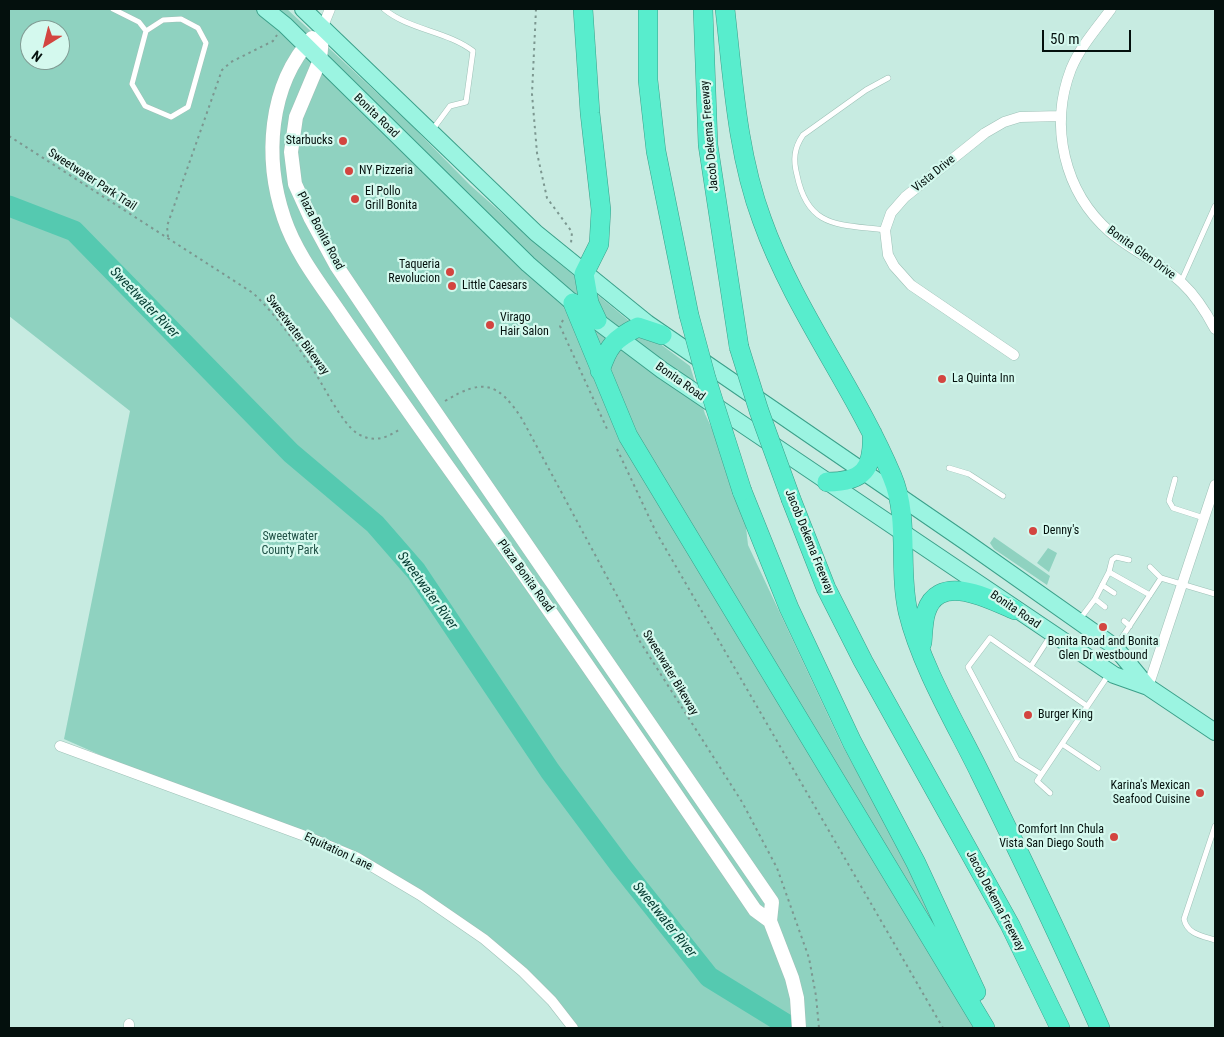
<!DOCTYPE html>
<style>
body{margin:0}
#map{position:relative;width:1224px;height:1037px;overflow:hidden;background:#c7ebe1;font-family:"Roboto Condensed",sans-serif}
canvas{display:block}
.frame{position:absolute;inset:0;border:10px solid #04100d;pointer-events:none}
.north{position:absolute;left:20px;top:20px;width:50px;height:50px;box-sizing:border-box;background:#d4f9ee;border:1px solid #819c94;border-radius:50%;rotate:216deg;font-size:14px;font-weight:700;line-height:20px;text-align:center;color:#04100d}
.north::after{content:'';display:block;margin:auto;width:18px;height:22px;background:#d34540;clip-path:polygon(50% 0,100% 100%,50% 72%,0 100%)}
.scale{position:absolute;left:1042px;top:30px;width:89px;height:22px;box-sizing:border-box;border:2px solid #04100d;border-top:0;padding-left:6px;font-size:15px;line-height:18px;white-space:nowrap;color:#04100d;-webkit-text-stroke:4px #d4f9ee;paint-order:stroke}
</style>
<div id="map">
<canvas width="1224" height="1037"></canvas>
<div class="frame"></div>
<div class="north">N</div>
<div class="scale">50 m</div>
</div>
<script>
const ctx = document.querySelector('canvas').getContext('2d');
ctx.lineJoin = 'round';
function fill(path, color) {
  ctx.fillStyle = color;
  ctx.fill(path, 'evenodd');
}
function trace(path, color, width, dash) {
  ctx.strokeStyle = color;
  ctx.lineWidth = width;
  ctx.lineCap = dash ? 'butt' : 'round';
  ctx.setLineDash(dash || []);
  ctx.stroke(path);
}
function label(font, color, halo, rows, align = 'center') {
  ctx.font = font + ' "Roboto Condensed",sans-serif';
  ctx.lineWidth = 4.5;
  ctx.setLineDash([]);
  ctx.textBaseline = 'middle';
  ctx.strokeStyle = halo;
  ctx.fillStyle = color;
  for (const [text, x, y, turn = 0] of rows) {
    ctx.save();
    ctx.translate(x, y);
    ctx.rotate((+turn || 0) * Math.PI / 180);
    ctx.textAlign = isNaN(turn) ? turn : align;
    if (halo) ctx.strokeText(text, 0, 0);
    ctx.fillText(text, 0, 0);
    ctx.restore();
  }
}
const green = new Path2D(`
 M9 9H287L406 120 470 185 548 254 628 320 690 366 705 414 742 491 748 545 842 745 909 867 990 1028H574L526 975 382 867 116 762 64 739 130 411 9 316ZM30 30H60V60H30Z
 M994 537 1050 576 1047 585 994 549 990 543Z
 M1048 548 1057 553 1049 572 1037 563Z`);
const river = new Path2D(`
 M9 206 74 231 291 453 375 524 416 571 550 771 620 865 709 977 792 1028`);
const path = new Path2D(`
 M536 9 532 94 537 153 547 198 572 232 571 243
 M9 136 253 293C275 314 293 339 310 365 323 383 340 422 358 434 374 443 387 438 400 429
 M168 237 167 226 222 70 231 62 273 41 277 35
 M563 320 560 326 608 431
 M445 401C483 378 498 382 522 419L628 616 639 640 742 802 777 868 809 958 816 996 819 1028
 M617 449 656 532 943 1028`);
const lane = new Path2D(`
 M113 9 139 22 146 31
 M384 9C409 30 447 31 473 51L466 102 450 106 433 129
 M181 19 198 28 206 43 188 107 171 117 145 106 132 84 146 31 163 20Z
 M885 230C839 224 808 229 797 175 793 160 794 148 803 135L866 90 888 78
 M1181 282 1215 206
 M949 468 969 474 1003 496
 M1175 479 1169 501 1173 508 1204 518
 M1150 567 1161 578
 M1109 572 1112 560 1116 557 1129 560
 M1102 585 1114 593
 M1095 599 1105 607
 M1080 619 1095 599 1109 572 1150 595
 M1124 621 1130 626
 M1117 645 1161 578 1215 594
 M1031 666 1051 635
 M1062 744 1098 768
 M1041 774 1017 759 968 667 990 638 1087 706
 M1050 793 1037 781 1109 674
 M1215 826 1184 919C1187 934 1202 936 1215 940`);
const street = new Path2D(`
 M1111 9C1097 28 1080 47 1071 69 1049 126 1064 192 1110 232 1132 251 1161 263 1182 283 1196 296 1206 312 1215 329
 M323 26 330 9
 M1014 355 911 285 894 266 888 255 885 230 891 213 905 197 985 133 1004 122 1020 117 1060 116
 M1148 687 1215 485
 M60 746 313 839 356 857 420 895 484 939 523 972 552 1001 573 1028
 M129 1028V1024`);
const secondary = new Path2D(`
 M323 26 320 60 296 117 291 152 295 184 311 219 336 265 414 381 772 902 770 921 792 978 797 998 799 1028
 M312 38C268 86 264 159 284 218 296 254 321 285 342 316 375 364 409 412 443 460 549 608 652 759 755 910L770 921`);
const primary = new Path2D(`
 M265 9 285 25 528 264 573 303 662 370 1114 675 1148 687
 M303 9 536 233 647 323 966 542 1115 647 1148 687 1215 732`);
const highway = new Path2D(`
 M583 9 590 113 601 210 599 244 584 274 589 303 597 320
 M648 9V80L656 151 689 315
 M703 9 708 145 739 347
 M725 9C733 79 737 153 762 220 794 310 855 388 892 476 910 518 898 568 908 612 921 666 956 724 980 773 1022 858 1062 942 1100 1028
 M573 303 628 436 985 1028
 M600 371C608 346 614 339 638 327L662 335
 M827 482C863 482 874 469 872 433
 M742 491 789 608 852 742 916 863 976 992
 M791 499 826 588 863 661 1010 925 1060 1028
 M922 643C923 633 923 621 926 612 939 571 991 600 1015 610`);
const highwayBridge = new Path2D(`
 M689 315 706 378 742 491
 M739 347 759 411 791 499`);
const markers = [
 [343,141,5,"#d34540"],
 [349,171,5,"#d34540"],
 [355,199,5,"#d34540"],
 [450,272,5,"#d34540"],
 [452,286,5,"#d34540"],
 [490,325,5,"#d34540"],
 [942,379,5,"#d34540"],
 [1033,531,5,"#d34540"],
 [1103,627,5,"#d34540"],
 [1028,715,5,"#d34540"],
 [1200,793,5,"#d34540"],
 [1114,837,5,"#d34540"]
];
const streetNames = [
 ["Bonita Road",376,116,44],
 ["Jacob Dekema Freeway",710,136,-95],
 ["Vista Drive",934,174,-39],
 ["Sweetwater Park Trail",92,180,33],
 ["Plaza Bonita Road",320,231,62],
 ["Bonita Glen Drive",1141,253,36],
 ["Sweetwater Bikeway",297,335,53],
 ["Bonita Road",680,382,35],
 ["Jacob Dekema Freeway",809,542,68],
 ["Plaza Bonita Road",525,576,54],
 ["Bonita Road",1015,610,34],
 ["Sweetwater Bikeway",670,673,59],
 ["Equitation Lane",338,852,25],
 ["Jacob Dekema Freeway",995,901,62]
];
const poiNames = [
 ["Starbucks",333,141,"right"],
 ["NY Pizzeria",359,171],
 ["El Pollo",365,192],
 ["Grill Bonita",365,206],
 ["Taqueria",440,265,"right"],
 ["Revolucion",440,279,"right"],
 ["Little Caesars",462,286],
 ["Virago",500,318],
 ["Hair Salon",500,332],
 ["La Quinta Inn",952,379],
 ["Denny's",1043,531],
 ["Bonita Road and Bonita",1103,642,"center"],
 ["Glen Dr westbound",1103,656,"center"],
 ["Burger King",1038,715],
 ["Karina's Mexican",1190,786,"right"],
 ["Seafood Cuisine",1190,800,"right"],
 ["Comfort Inn Chula",1104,830,"right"],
 ["Vista San Diego South",1104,844,"right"]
];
const parkNames = [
 ["Sweetwater",290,537],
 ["County Park",290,551]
];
const waterNames = [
 ["Sweetwater River",144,303,46],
 ["Sweetwater River",427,591,54],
 ["Sweetwater River",664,920,51]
];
fill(green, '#8fd2c0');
trace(river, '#55c9b0', 21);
trace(lane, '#9ec1b7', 6);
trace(street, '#9ec1b7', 11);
trace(secondary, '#9ec1b7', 15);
trace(primary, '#3ba08a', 18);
trace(highway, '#3ba08a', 20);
trace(path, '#7c9790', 2, [2.5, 4]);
trace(lane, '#fff', 5);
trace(street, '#fff', 10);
trace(secondary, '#fff', 14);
trace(primary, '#9bf4e1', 16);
trace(highway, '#58edcd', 19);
trace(highwayBridge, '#3ba08a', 20, []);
trace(highwayBridge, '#58edcd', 19);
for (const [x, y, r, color] of markers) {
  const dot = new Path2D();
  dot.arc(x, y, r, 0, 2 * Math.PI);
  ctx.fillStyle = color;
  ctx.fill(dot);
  trace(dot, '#d4f9ee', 2);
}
label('12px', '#04100d', '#d4f9ee', streetNames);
label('12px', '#04100d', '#d4f9ee', poiNames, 'left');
label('12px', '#225348', '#d4f9ee', parkNames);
label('italic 14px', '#063d33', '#d4f9ee', waterNames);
</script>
